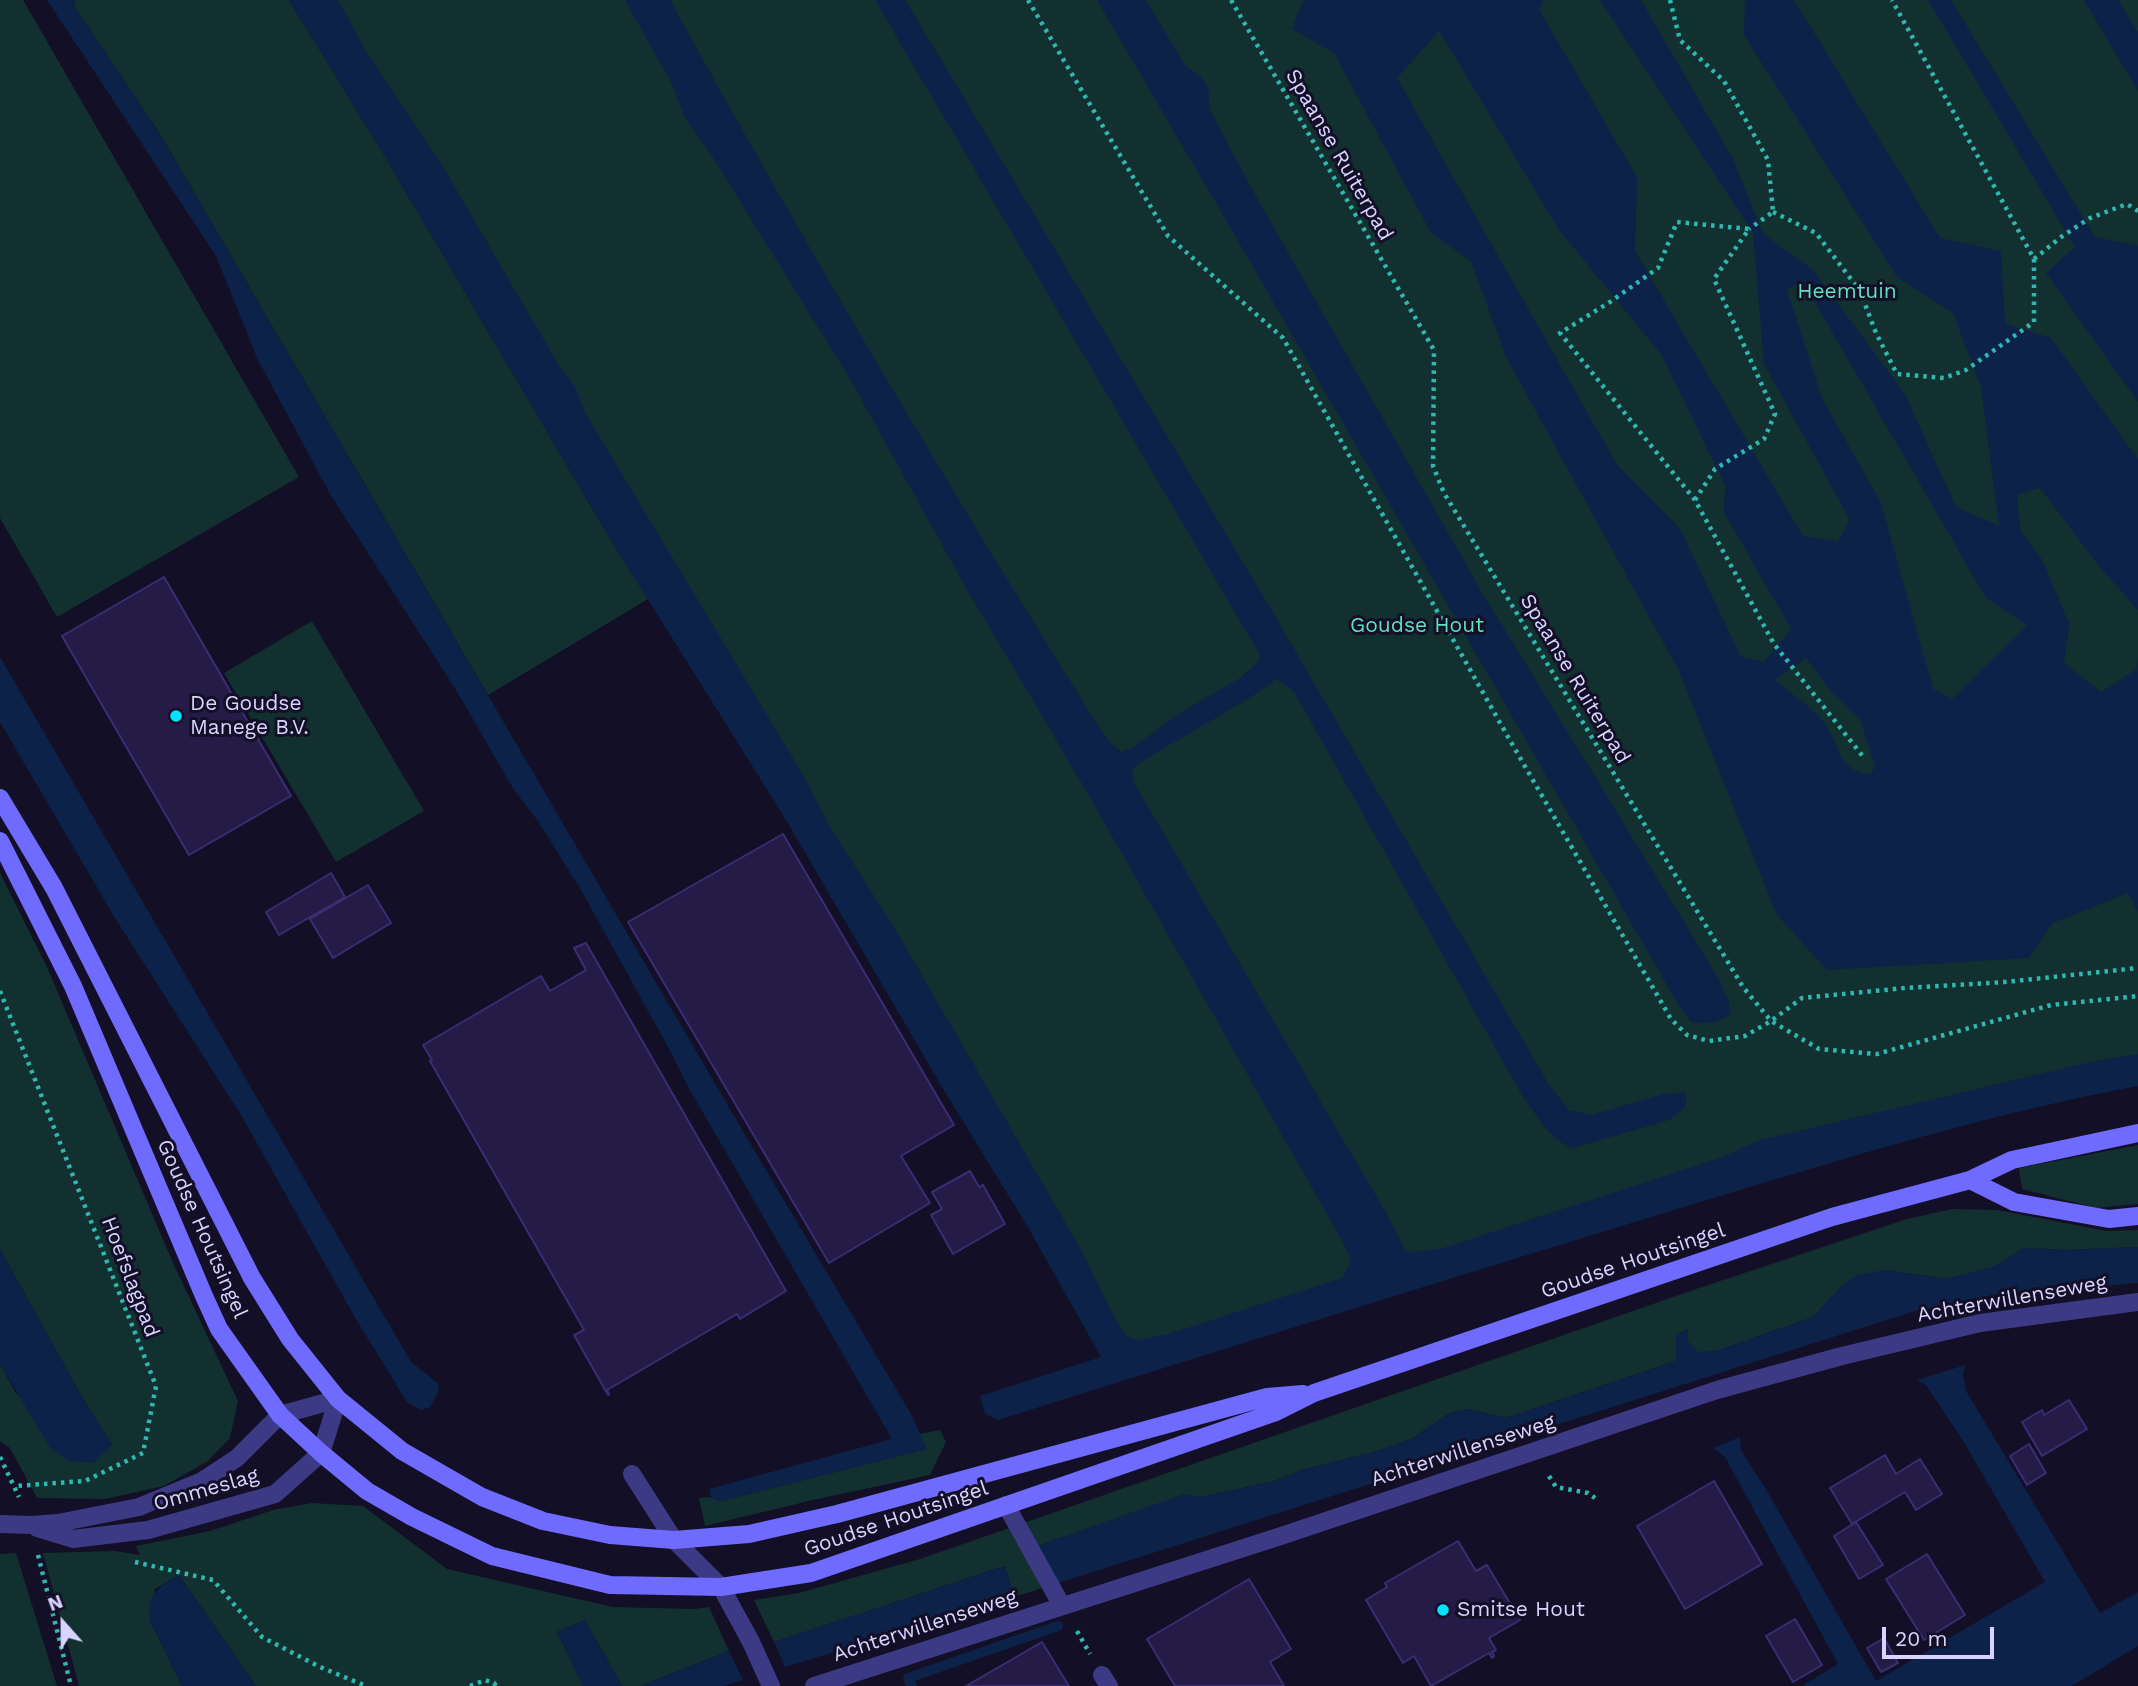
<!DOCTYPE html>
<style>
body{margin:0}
#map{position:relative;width:2138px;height:1686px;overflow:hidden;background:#130f26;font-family:"Work Sans",sans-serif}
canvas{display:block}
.north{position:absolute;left:28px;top:1588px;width:70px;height:70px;-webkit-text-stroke:5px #130f26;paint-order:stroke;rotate:339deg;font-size:19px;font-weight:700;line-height:28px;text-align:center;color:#d9d4ff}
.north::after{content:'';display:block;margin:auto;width:24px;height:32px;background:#d9d4ff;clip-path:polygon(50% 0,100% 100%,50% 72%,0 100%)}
.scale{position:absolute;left:1882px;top:1627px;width:112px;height:32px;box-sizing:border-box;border:4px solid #d9d4ff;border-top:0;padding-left:9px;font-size:21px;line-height:24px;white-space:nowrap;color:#d9d4ff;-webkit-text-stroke:5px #130f26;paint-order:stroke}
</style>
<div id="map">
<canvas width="2138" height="1686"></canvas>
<div class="north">N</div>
<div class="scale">20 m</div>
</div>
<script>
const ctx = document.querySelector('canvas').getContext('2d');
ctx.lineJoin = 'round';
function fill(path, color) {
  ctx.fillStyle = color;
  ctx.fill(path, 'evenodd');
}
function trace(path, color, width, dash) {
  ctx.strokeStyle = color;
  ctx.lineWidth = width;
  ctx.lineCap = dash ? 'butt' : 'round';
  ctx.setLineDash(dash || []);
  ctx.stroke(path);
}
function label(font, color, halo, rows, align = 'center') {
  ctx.font = font + ' "Work Sans",sans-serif';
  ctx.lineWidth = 6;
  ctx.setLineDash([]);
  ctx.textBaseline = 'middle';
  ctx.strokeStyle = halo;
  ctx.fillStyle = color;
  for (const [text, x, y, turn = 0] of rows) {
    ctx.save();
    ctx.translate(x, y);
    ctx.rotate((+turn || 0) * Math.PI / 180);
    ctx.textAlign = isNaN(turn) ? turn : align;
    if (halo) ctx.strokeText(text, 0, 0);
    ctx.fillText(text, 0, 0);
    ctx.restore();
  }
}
const green = new Path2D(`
 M0 0H23L299 477 57 617 0 518Z
 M75 0H289L386 158 615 547 648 599 488 695 158 131 74 6Z
 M316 0H2138V1067L1126 1362Z
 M312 621 424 811 336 862 224 673Z
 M0 873 47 967 173 1263 238 1401 230 1438 208 1461 164 1486 105 1499 37 1498 10 1448 0 1441V1364L16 1393 112 1445 79 1392 0 1249Z
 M2138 1145V1204L2096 1208 2022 1189 2019 1168Z
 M1952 1209 1997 1210 2107 1231 2138 1230V1247L2065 1250 2024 1248 1996 1266 1947 1279 1885 1270 1829 1301 1813 1317 1717 1351 1699 1353 1688 1342V1329L1676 1335V1361L1506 1418 1466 1409 1448 1414 1411 1439 1377 1451 1302 1470 1274 1481 1203 1497 1184 1495 1040 1545 1055 1584 1014 1597 1005 1566 774 1642 754 1600 799 1593 920 1559 1699 1288 1907 1219Z
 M940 1430 946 1442 930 1475 813 1500 705 1526 699 1498 708 1497 721 1501 926 1449 920 1434Z
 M312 1503 363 1506 447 1569 613 1607 694 1609 709 1607 729 1651 640 1686H622L585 1620 557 1632 583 1686H256L179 1575 155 1589 150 1620 182 1686H79L43 1553 115 1551 140 1555 136 1546 210 1531 273 1510Z
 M16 1553 57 1686H0V1554Z`);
const water = new Path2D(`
 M47 0H75L74 6 158 131 744 1133 911 1414 927 1449 721 1501 712 1499 709 1489 892 1439 687 1085 668 1047 581 890 538 821 514 790 456 690 330 494 257 358 216 256Z
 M289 0H338L366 51 444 168 558 364 576 388 585 412 802 773 832 830 897 932 1083 1253 1109 1307 1126 1336 1138 1340 1168 1334 1342 1278 1351 1261 1345 1246 1084 787 965 586 850 379 712 156 685 118 673 86 625 0H670C804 244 947 484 1095 721L1111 743 1122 752 1133 747 1180 713 1240 678 1259 661 1260 655 875 0H905L1255 582 1548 1083 1569 1110 1592 1115 1663 1094 1685 1092 1687 1100 1684 1108 1669 1120 1573 1148C1550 1141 1537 1115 1523 1097L1294 692 1277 679 1251 697 1139 763 1132 771 1133 781 1392 1223 1405 1250 1412 1252 1440 1249 1723 1157 1757 1141 1786 1134 2091 1062 2138 1054V1086C1972 1117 1810 1169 1648 1218 1431 1284 1215 1352 998 1420L985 1414 980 1396 1101 1357 1029 1229 942 1087 783 815 615 547 386 158Z
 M1097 0H1146L1185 65 1202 78 1209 91V108L1252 189 1483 594 1719 979 1729 1002 1731 1014C1719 1023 1707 1023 1692 1023L1679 1006 1237 239Z
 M1307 0H1543L1539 9 1637 177 1635 251 1803 536 1838 541 1850 520 1764 364 1753 233 1600 0H1641L1733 159 1763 234 1813 270 1905 394 1956 507 1999 526 1981 387 1953 313 1897 277 1744 35 1745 0H1794L1940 238 2001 251 2005 323 2051 338 2138 459V610L2098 565 2040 488 2017 494 2020 530 2043 561 2069 624 2064 663 2101 692 2137 669 2138 656V912L2128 893 2053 923 2029 958 1827 970 1777 915 1679 671 1506 357 1471 261 1431 233 1334 53 1292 29 1302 3ZM1439 31 1559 230 1661 354 1725 485 1724 512 1791 629 1764 662 1741 657 1680 529 1616 463 1397 78ZM1802 280 1986 598 2027 625 1952 699 1933 689 1881 503 1822 398 1787 290ZM1806 658 1829 689 1860 720 1875 766 1871 774C1833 770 1842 742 1822 720 1809 705 1790 693 1775 680Z
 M1928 0H1951L2095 237 2138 246V402L2046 273 2075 247Z
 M2084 0H2118L2138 32V91Z
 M0 657 411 1362 439 1384 438 1393 430 1407 421 1410 407 1402 357 1321 241 1115 115 918 0 722Z
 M2138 1247V1283L1994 1295 1912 1312 1055 1584 1040 1545 1184 1494 1203 1497 1274 1481 1302 1470 1377 1451 1411 1439 1448 1414 1466 1409 1506 1418 1676 1361V1335L1688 1329V1342L1699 1352 1717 1351 1813 1317 1843 1284 1857 1275 1885 1270 1947 1279 1995 1266 2024 1248 2065 1250Z
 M0 1249 79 1392 112 1445 93 1463 69 1461 51 1449 0 1364Z
 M1965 1365 1963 1375 1966 1391 2100 1613 2138 1592V1646L2072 1686H1802L1838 1664 1725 1457 1713 1448 1740 1437 1741 1450 1767 1491 1876 1681 2045 1582 1965 1444 1926 1385 1917 1380Z
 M1005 1566 1014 1597 785 1667 774 1642Z
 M179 1575 256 1686H182L150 1620C145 1594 159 1587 179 1575Z
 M585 1620 622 1686H583L557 1631Z
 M729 1651 743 1680 723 1686H640Z`);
const stream = new Path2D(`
 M912 1686 908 1678 1058 1626`);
const building = new Path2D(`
 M164 577 291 796 189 855 62 636Z
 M783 834 954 1125 901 1156 930 1203 829 1263 628 922Z
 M331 873 345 897 279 935 266 912Z
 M368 885 391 923 333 958 310 919Z
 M586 943 786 1291 740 1319 737 1314 607 1390 609 1394 608 1395 574 1335 584 1330 430 1061 432 1060 423 1045 541 976 550 991 586 970 574 948Z
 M970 1171 979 1187 983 1185 1005 1224 953 1254 931 1215 942 1209 932 1192Z
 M2069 1400 2087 1429 2042 1456 2022 1422 2042 1410 2044 1415Z
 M2029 1444 2046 1473 2027 1485 2010 1456Z
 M1885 1455 1896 1474 1920 1459 1942 1494 1916 1510 1905 1492 1852 1524 1830 1488Z
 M1714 1481 1762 1564 1685 1609 1637 1526Z
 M1856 1522 1883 1565 1859 1579 1834 1536Z
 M1458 1541 1476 1571 1487 1565 1520 1620 1489 1638 1496 1650 1492 1652 1494 1656 1492 1658 1489 1653 1431 1686 1414 1656 1403 1663 1366 1600 1387 1587 1385 1583Z
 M1927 1554 1965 1615 1924 1640 1886 1579Z
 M1249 1579 1291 1649 1270 1662 1284 1686H1175L1147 1639Z
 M1795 1619 1822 1665 1793 1682 1766 1636Z
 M1884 1638 1898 1663 1881 1672 1867 1648Z
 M1042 1642 1069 1686H966Z`);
const path = new Path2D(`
 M1028 0 1168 236 1283 338 1508 737 1671 1019 1687 1035 1709 1041 1745 1036 1771 1021 1802 998 1905 988 2005 982 2138 968
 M1231 0 1434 350 1433 466 1444 493 1743 987 1771 1021 1819 1049 1877 1054 2051 1005 2138 996
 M1670 0 1680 40 1724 81 1768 160 1773 212 1749 229
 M1773 212 1816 233 1860 291 1876 333 1897 374 1944 378 1966 370 2034 322V259L1892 0
 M2034 259 2061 237 2090 218 2127 204 2138 211
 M1695 500 1715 469 1764 439 1775 414 1714 279 1749 229 1677 222 1658 268 1610 302 1560 333 1695 500 1774 644 1865 759
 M0 991 156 1386 143 1453 85 1481 15 1486
 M0 1457 19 1497
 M1549 1476 1556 1487 1588 1493 1595 1498
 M38 1555 71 1686
 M135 1562 213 1580 262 1637 320 1667 366 1686
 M1077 1631 1090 1654
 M470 1686 485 1680 494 1683 496 1686`);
const lane = new Path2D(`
 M632 1474 674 1540 721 1587 751 1642 771 1686
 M1006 1505 1062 1606`);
const street = new Path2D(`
 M0 1524 30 1525 58 1523 139 1507 202 1481 237 1458 280 1415 338 1399
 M37 1528 73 1539 148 1530 275 1494 321 1453 338 1399
 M1102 1675 1109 1686
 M814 1686 1281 1536 1717 1390 1842 1356 1980 1323 2138 1302`);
const secondary = new Path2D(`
 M0 798 54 888 252 1278 290 1339 338 1399 402 1451 482 1497 543 1521 610 1535 674 1540 749 1534 837 1514 1267 1397 1303 1394
 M0 841 73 986 204 1296 219 1329 280 1415 321 1453 367 1491 412 1517 492 1556 610 1585 721 1587 811 1573 1276 1412 1314 1393 1832 1217 1970 1180 2012 1160 2138 1133
 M1970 1180 2014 1202 2109 1219 2138 1216`);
const markers = [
 [176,716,7,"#00e5ff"],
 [1443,1610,7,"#00e5ff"]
];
const streetNames = [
 ["Spaanse Ruiterpad",1339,155,60],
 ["Spaanse Ruiterpad",1575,679,59],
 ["Goudse Houtsingel",202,1229,66],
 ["Goudse Houtsingel",1633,1261,-19],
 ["Hoefslagpad",130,1277,69],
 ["Achterwillenseweg",2012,1299,-10],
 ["Achterwillenseweg",1463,1451,-18],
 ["Ommeslag",206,1490,-16],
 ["Goudse Houtsingel",896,1519,-19],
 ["Achterwillenseweg",925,1626,-18]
];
const parkNames = [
 ["Heemtuin",1847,292],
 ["Goudse Hout",1417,626]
];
const poiNames = [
 ["De Goudse",190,704],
 ["Manege B.V.",190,728],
 ["Smitse Hout",1457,1610]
];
fill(green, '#12302f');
fill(water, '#0c2248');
trace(stream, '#0c2248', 10);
fill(building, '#241b47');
trace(building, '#3b2d73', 2);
trace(path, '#2fb8b0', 4.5, [3.5, 5]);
trace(lane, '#3d3a85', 18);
trace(street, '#3d3a85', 18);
trace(secondary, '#6f6bff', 18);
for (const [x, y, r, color] of markers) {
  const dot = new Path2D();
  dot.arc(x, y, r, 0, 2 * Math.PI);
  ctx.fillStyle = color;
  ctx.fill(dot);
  trace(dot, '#130f26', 2.5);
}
label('21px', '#d9d4ff', '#130f26', streetNames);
label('21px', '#5fe0c0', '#130f26', parkNames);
label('21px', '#d9d4ff', '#130f26', poiNames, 'left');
</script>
